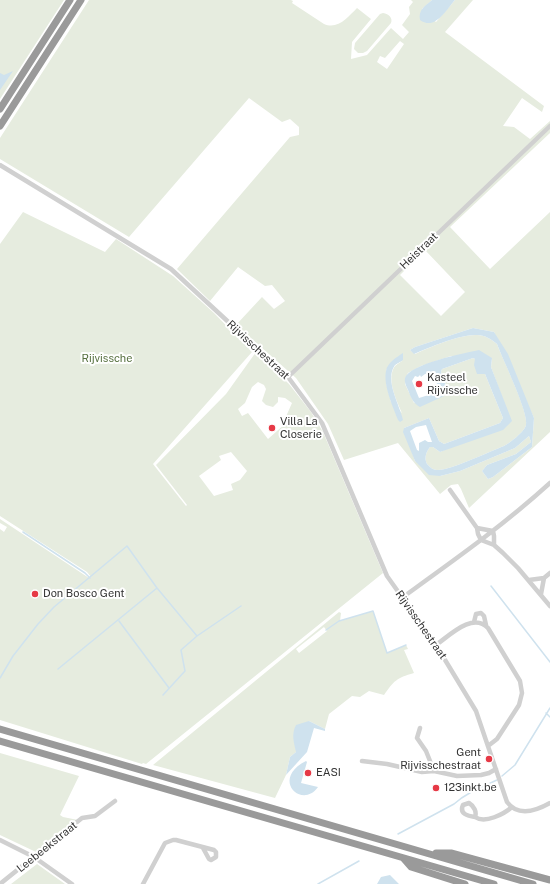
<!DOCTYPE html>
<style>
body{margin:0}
canvas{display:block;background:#fff}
</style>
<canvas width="550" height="884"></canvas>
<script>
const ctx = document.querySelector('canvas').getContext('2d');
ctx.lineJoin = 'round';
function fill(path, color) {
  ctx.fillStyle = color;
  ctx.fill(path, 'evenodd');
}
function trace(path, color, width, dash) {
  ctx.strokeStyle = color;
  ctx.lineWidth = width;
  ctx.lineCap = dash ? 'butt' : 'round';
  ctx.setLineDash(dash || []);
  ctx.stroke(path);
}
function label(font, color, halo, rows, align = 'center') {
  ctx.font = font + ' "Public Sans",sans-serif';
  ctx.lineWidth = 4;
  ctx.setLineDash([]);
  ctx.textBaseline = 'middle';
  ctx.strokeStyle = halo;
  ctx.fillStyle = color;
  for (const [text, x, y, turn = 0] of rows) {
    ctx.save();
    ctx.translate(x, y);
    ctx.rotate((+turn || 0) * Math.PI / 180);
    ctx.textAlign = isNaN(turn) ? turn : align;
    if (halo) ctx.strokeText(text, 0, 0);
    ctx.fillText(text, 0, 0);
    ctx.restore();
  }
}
const green = new Path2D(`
 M0 0H64L0 99Z
 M89 0H291L293 1 292 3 324 24C338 30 348 17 357 8L371 19 352 42 351 59 367 55 391 28 403 39 409 32 402 25 410 14 409 7 413 2 411 0H432L422 9 436 22 455 0H473L445 32 544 106 542 112 522 98 503 126 514 127 530 139 550 121V133L450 227 490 269 550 212V432L469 508 461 489 458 484 451 485 440 494 398 443 344 460 328 424 296 378 236 325 262 297 274 309 285 301 272 285 265 286 238 267 210 301 177 269 290 137 299 135V127L290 119 282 122 249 98 129 237 0 159V138ZM400 41 404 44 387 69 377 62 380 56 385 58ZM425 250 465 292 441 316 400 275ZM473 328 494 332 534 418 532 447 493 477 488 479 482 471 487 465 516 454 531 442 529 436 515 448 460 471 440 476 415 461 404 428 429 418 439 441 444 444 500 423 503 418 485 374 475 359 473 358 442 369 441 372 446 385 444 396 414 403 405 384V379L408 373 421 366 451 356 492 358 491 367 511 421 440 452 433 447H430C426 452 424 458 427 464 430 467 433 470 437 470 449 471 491 451 504 446 510 443 525 431 526 425 529 412 502 358 497 344 491 339 485 335 477 335 461 334 430 347 415 354L410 350 415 347ZM403 360C401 362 397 364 395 366 386 378 396 400 402 413L391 402 386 383V370Z
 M383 13C389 14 393 18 391 23L367 51 363 53H358L354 49 355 43 380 14Z
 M23 212 105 252 116 239 173 276 214 313 252 352 153 464 186 506 187 505 156 465 226 394 256 352 289 384 311 412 323 432 383 573 146 764 143 763 142 764 0 720V529L4 532 7 527 0 523V519L89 578 91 577 87 572 0 516V244ZM258 382 264 385 266 389 262 401 266 405 273 407 278 402V397L285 398 292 403 284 421 286 423 268 439 248 413 242 416 238 409 245 403 252 387ZM231 452 247 471 240 480 231 484 233 490 214 496 199 476 221 460 219 456Z
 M373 611 387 653 406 645 408 649 404 650 414 673C396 678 394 681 384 695L369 691 360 697 352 696 329 714 325 729 309 721 296 752 290 757 286 775 275 798 153 765 339 612 341 613 340 621ZM324 627 327 631 299 653 296 649Z
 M0 753 79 776 60 815 63 817 78 820 36 852 0 835Z
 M37 864 65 884H11Z`);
const water = new Path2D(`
 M432 0H455C446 10 435 31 420 20 418 10 425 6 432 0Z
 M13 71 0 90V73L4 75Z
 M473 328 494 332 508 354 534 418 532 447 493 477 488 479 482 471 487 465 516 454 531 442 529 436 515 448 460 471 440 476 429 475 415 461 403 432 404 428 429 418 439 441 444 444 500 423 503 418 485 374H477L474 365 475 359 473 358 442 369 441 372 448 391 444 396 420 407C413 403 411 398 408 390 406 386 404 382 405 378 409 364 465 353 479 350L492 358 491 367 512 421 503 430 440 452 433 447H430C426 452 424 458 427 464 430 467 433 470 437 470 449 471 491 451 504 446 510 443 525 431 526 425 529 413 502 358 497 344 491 339 485 335 477 335 461 334 430 347 414 354L410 350 415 347ZM431 373C434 379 437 382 439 389L438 392 419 398 412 381 415 376 418 377 420 375 421 377 425 374ZM426 425 432 442H428L425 440 419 443V451L417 450 410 431 416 427Z
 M403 353V360C401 362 397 363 395 365 384 380 400 405 403 420L400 422 398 420C393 407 383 385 386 371 387 363 397 357 403 353Z
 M309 721 325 729V731L314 728 307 752 286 775 290 757 296 752C294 742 291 735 296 725Z
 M306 761 307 762 301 783 318 787C302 810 270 779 306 761Z
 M390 875 399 884H377L381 877Z`);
const stream = new Path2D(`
 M23 532 85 573 90 578
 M491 586 550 662
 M119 621 169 688
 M326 630 339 621 373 611 387 653 406 645
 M197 636 241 606
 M58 669 157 588
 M0 678 13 656 38 624 54 607 127 546 157 588 197 636 181 650 185 671 163 695
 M546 713 550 717
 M502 776 515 765 550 708
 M398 834 454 804C466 793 482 787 497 780
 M318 884 359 861`);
const minor = new Path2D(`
 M0 165 171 269 288 377 322 423 387 576 436 645 476 711 507 802C518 817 536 811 550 803
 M288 377 550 126
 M450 490 477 528 478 534 481 540 494 545 503 553 518 568 550 606
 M477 528 493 531 494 536V545
 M529 580 544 578 550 573
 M541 594 544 578
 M403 597C453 561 504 525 550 483
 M474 622 476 614 481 613 484 616 486 625
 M436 645C450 635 473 612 488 628L520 681 522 693 519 705 497 739 488 746
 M420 728 417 738 426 751 434 771
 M362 761 387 764 422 772 434 771 457 776 481 775 489 773 496 769
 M469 803C474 806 477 812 475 817 468 816 459 814 463 805Z
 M475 817C485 824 504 814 512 807
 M0 840 34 857 72 884
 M0 884 82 818 95 816 115 801
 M143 884 165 843 173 840H176L214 850 216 852V857L211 860 209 859 203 848`);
const highway = new Path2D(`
 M0 109 70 0
 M0 126 81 0
 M0 729 533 884
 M0 741 494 884
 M436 853H451L550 880
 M404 859 411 867 465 884`);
const markers = [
 [419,384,4,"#e63946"],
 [272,428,4,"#e63946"],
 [35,594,4,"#e63946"],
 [489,759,4,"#e63946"],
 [308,773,4,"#e63946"],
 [436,788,4,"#e63946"]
];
const streetNames = [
 ["Heistraat",419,251,-44],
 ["Rijvisschestraat",258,350,43],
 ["Rijvisschestraat",421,625,55],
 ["Leebeekstraat",47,847,-39]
];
const parkNames = [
 ["Rijvissche",107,359]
];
const poiNames = [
 ["Kasteel",427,378],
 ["Rijvissche",427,391],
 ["Villa La",280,422],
 ["Closerie",280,435],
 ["Don Bosco Gent",43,594],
 ["Gent",481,753,"right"],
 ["Rijvisschestraat",481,766,"right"],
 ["EASI",316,773],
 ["123inkt.be",444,788]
];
fill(green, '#e6ecdf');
fill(water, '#cfe2ee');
trace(stream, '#cfe2ee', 1.5);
trace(minor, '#d0d0d0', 4.5);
trace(highway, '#9a9a9a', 7);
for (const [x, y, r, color] of markers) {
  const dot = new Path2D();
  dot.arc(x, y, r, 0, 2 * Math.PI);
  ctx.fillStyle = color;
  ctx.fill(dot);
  trace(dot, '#fff', 1.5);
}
label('11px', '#333', '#fff', streetNames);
label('11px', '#56703f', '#fff', parkNames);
label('11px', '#333', '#fff', poiNames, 'left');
</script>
